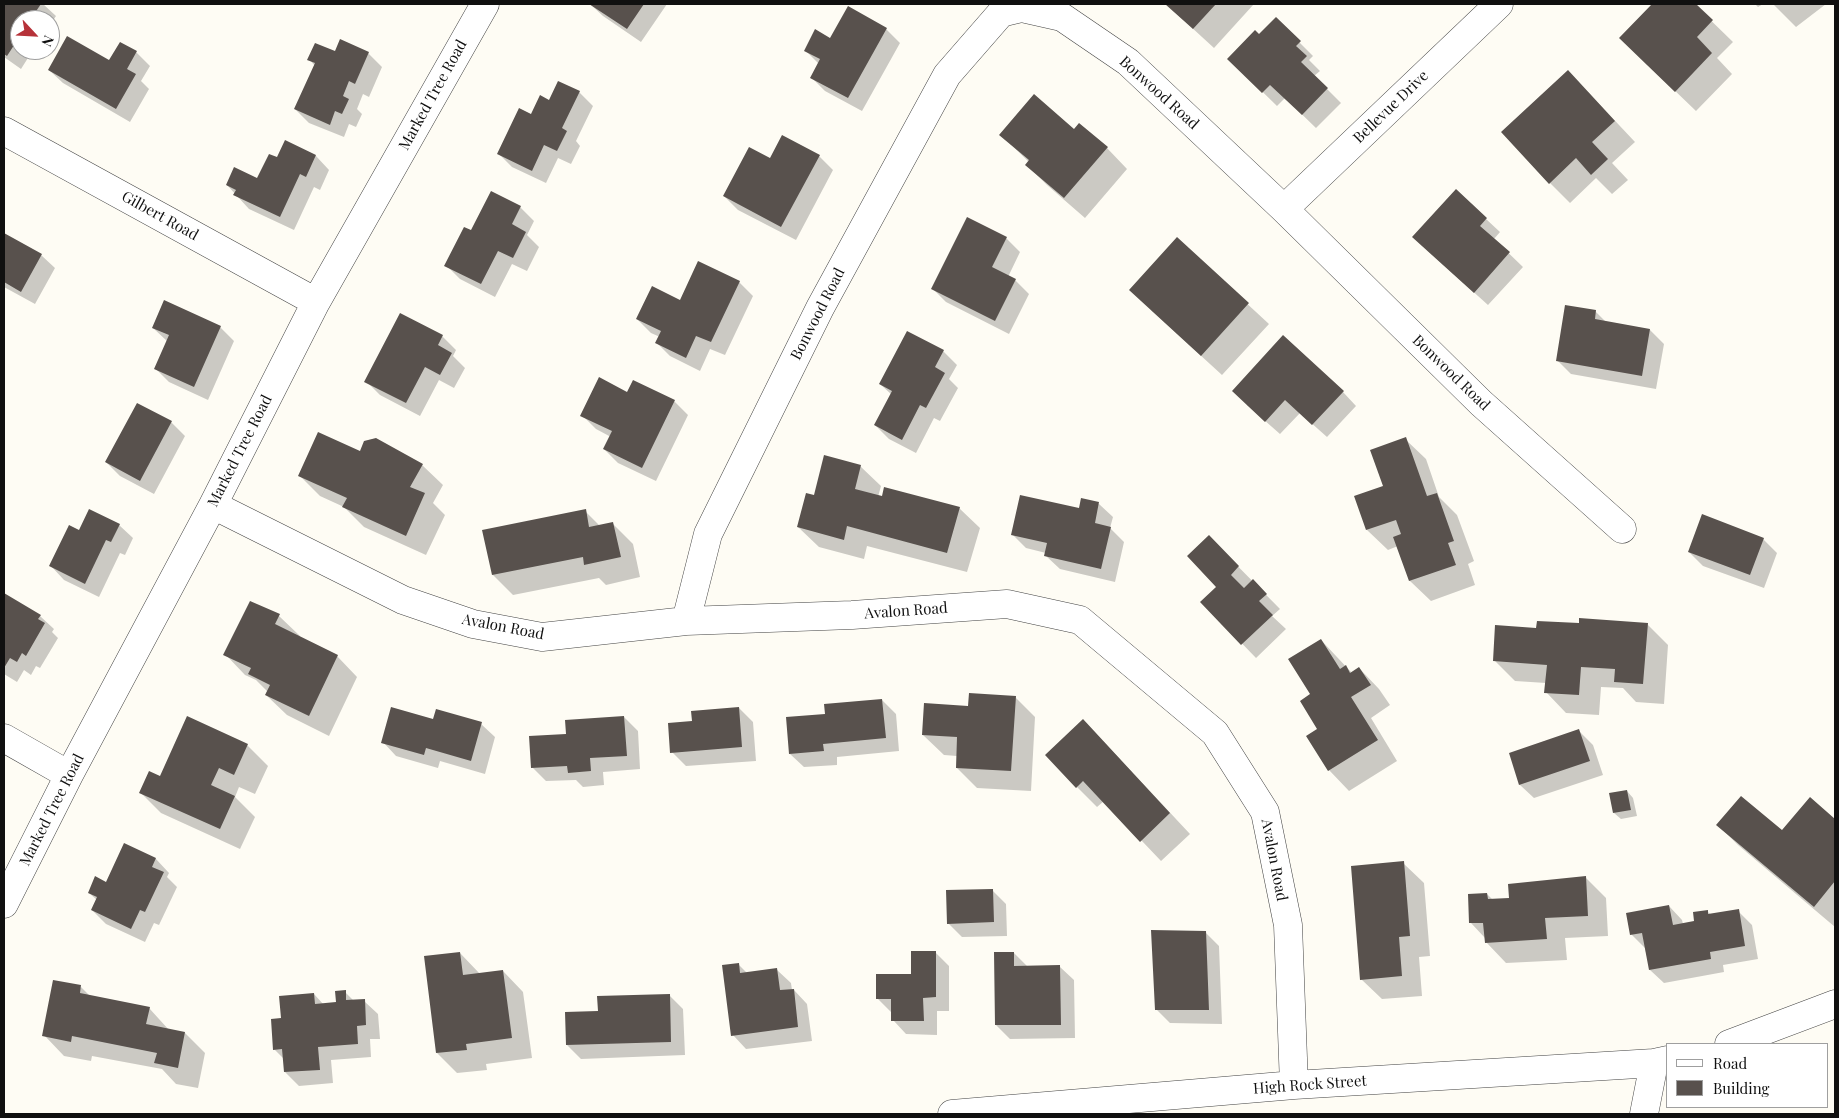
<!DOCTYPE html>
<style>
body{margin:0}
#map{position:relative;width:1839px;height:1118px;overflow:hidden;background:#fefcf4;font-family:"Playfair Display",serif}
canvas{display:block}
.frame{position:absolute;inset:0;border:5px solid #101010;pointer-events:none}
.legend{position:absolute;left:1666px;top:1043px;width:162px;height:65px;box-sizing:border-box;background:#fff;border:1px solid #9f9f9f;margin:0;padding:6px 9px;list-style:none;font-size:15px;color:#101010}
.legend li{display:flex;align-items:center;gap:10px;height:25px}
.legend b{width:25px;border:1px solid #9f9f9f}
.north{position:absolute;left:10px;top:10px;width:50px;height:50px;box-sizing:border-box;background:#fff;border:1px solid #9f9f9f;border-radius:50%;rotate:115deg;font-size:14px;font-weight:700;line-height:20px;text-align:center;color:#101010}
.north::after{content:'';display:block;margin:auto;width:18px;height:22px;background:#b63239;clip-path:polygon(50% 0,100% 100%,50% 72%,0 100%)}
</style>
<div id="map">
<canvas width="1839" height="1118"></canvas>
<div class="frame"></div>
<ul class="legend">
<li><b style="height:6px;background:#fff"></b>Road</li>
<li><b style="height:14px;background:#58514d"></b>Building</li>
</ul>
<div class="north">N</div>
</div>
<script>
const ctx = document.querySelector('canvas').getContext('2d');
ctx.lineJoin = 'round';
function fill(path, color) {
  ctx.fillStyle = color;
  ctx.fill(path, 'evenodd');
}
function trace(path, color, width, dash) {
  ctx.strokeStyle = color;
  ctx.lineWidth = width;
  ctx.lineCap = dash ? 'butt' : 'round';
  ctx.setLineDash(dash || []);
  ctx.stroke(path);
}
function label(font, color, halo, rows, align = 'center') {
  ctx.font = font + ' "Playfair Display",serif';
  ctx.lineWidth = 5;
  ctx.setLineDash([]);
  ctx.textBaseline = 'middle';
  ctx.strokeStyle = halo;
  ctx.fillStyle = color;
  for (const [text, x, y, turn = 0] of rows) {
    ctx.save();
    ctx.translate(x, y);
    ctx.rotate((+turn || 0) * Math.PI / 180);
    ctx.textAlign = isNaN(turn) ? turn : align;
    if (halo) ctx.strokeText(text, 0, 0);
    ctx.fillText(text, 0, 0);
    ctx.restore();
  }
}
const shadow = new Path2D(`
 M4 4 10 6 12 4H43L56 16 50 25V20H20V50H33L21 69 4 57Z
 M590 4H667L641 42 603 16Z
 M1166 4H1254L1214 48Z
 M1653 4H1694L1733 42 1717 58 1732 74 1696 111 1620 38Z
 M1755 4H1763L1758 7Z
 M1773 4H1826L1796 27Z
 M1276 19 1313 56 1309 60 1320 71 1314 76 1341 103 1316 128 1285 98 1277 106 1229 59 1259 36Z
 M886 29 900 43 862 111 825 91 811 77 819 64 805 50 831 39Z
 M136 52 150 66 141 81 149 89 130 122 63 83 49 70 109 62Z
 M336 53H368L382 67 369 97 363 94 357 109 362 114 356 127 349 124 344 137 309 123 295 109 315 66 309 59Z
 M579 92 593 106 576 141 580 146 571 164 558 158 546 183 512 167 498 153 531 116 549 101Z
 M1588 92 1635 142 1612 163 1628 180 1612 194 1596 178 1570 203 1550 183Z
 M1074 131 1107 148 1127 169 1085 218 1047 185 1027 165 1029 162 1001 135Z
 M285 142 316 156 329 170 320 190 314 187 294 230 249 209 227 185 257 180 277 159Z
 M819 156 833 170 796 240 738 210 724 196 770 159Z
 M520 207 534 221 527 235 539 247 527 271 512 264 495 297 460 279 446 265 472 232Z
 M1486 219 1500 232 1494 239 1523 267 1488 305 1428 251Z
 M4 234 41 255 55 268 35 304 4 287Z
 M1006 238 1020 252 1008 277 1015 280 1029 294 1009 334 946 302 932 288Z
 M1177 239 1269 324 1222 375 1151 310Z
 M739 282 753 296 725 355 710 349 700 371 670 356 657 343 660 337 651 333 637 319 681 301Z
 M1595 311 1607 323 1650 330 1664 344 1656 389 1571 374 1557 360Z
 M220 327 234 341 208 400 169 382 155 368 167 341 153 328Z
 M442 336 456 350 453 356 465 368 454 388 439 380 420 416 380 395 366 381Z
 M943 351 957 365 949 379 958 388 940 421 934 418 916 453 889 439 875 425 892 395 880 384Z
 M1343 392 1356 406 1327 437 1300 413 1280 434 1247 405Z
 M628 393 674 401 688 415 656 481 618 463 604 449 611 437 596 429 582 415Z
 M138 404 171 422 185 436 154 494 120 476 106 462Z
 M1405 439 1426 459 1439 497 1457 515 1474 561 1468 564 1475 585 1431 601 1410 581 1398 546 1388 550 1367 530Z
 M361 453 422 465 443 485 433 503 445 515 426 555 364 527 344 507 320 496 300 476Z
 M860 466 881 486 878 497 959 508 980 528 967 572 867 546 864 559 819 547 798 527 815 497Z
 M1082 499 1099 504 1113 517 1110 528 1124 542 1115 582 1060 569 1046 556V553L1026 548 1013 535 1079 510Z
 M585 511 600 526 613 524 633 544 640 577 606 585 599 578 513 595 493 575 484 531Z
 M119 525 133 538 125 555 120 553 99 597 64 580 51 566 80 531Z
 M1209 537 1280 609 1272 616 1286 629 1256 658 1202 602 1218 587Z
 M1763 539 1777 553 1764 588 1703 566 1689 552Z
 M4 595 40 616 54 629 52 632 58 638 40 668 36 666 31 675 24 670 17 682 4 674Z
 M279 616 300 636 299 637 337 656 357 677 329 736 287 715 266 695 268 692 256 680 245 675 225 654Z
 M1647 624 1668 645 1664 704 1636 702 1623 688 1601 687 1599 715 1566 713 1546 692V683L1515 681 1494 660 1537 629Z
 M1321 640 1352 673 1359 668 1379 689 1390 705 1371 718 1397 761 1349 791 1329 770 1308 736 1319 729 1312 694Z
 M1015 697 1035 717 1031 791 977 788 957 768V756L944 755 923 735 970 707Z
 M882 700 896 714 899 751 837 757V765L804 767 790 754 826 715Z
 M739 708 753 722 756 761 686 766 672 752 694 722Z
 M624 717 638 731 640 769 603 772 604 785 583 787 576 780 546 781 532 767 567 735Z
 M434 720 481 724 495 737 485 774 440 761 438 768 396 756 383 742Z
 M1579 731 1593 745 1603 775 1534 798 1520 785 1510 754Z
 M1103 741 1190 834 1161 861 1104 801 1097 807 1077 787Z
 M247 745 268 766 255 794 239 787 235 797 255 817 240 849 161 813 140 792 161 778Z
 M1627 791 1633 798 1637 816 1621 819 1614 813Z
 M1810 799 1835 820V927L1738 845 1718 825 1782 832Z
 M125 845 156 859 169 873 167 877 177 887 159 925 154 923 145 942 106 924 92 910 97 900 89 893 107 883Z
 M1403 863 1424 883 1430 956 1419 957 1422 996 1382 999 1361 979Z
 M1586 878 1606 898 1608 936 1565 938 1567 960 1506 963 1486 942 1485 938 1471 923 1487 894 1493 900 1510 899Z
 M992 890 1006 904 1007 936 962 937 948 923Z
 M1669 906 1682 920 1683 924 1696 922 1707 911 1711 915 1738 911 1752 925 1758 959 1723 965 1724 972 1664 983 1650 970 1645 948 1631 934Z
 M1205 932 1219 946 1222 1024 1170 1023 1156 1009Z
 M935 952 949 966V1011H937V1035L906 1034 893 1020 891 1012 877 998 912 975Z
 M460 953 480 974 503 971 523 992 532 1058 486 1064 487 1070 457 1073 437 1053Z
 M1014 953 1028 967H1060L1074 980 1075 1038 1010 1039 996 1025Z
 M739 965 747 973 777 970 791 983 792 990H794L807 1004 812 1041 746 1049 733 1035Z
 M81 987 91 997 149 1008 169 1030 185 1033 205 1053 198 1088 176 1084 162 1069 92 1056 91 1061 64 1056 44 1035Z
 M345 992 354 1001H364L378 1014 380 1039H370L371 1057 331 1060 333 1083 299 1086 285 1072 284 1059 274 1049 283 1020 314 994 324 1005 337 1004Z
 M669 995 683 1009 685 1055 581 1059 567 1045 599 1012Z`);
const building = new Path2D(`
 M4 4H41L30 20H20V36L7 56 4 54Z
 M589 4H644L627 29Z
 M1165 4H1216L1193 29Z
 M1652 4H1696L1713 20 1697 37 1712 53 1675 92 1619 38Z
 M848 6 887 28 848 98 810 78 820 59 804 51 815 29 830 38Z
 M1276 17 1301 41 1296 46 1307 56 1301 62 1328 88 1302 115 1270 85 1262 93 1227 59 1255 30 1259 34Z
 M67 36 109 60 120 42 137 51 127 69 136 74 116 109 48 70Z
 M340 39 369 52 355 84 349 81 343 96 349 99 342 114 335 111 330 125 294 109 315 63 307 60 315 43 335 51Z
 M1568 70 1615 121 1592 142 1608 159 1591 175 1576 158 1549 184 1501 132Z
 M558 81 580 91 562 128 567 131 557 151 544 145 532 171 497 154 519 108 531 114 540 95 549 100Z
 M1034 94 1074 129 1079 123 1108 147 1064 198 1025 165 1029 160 999 135Z
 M782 135 820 155 781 227 723 196 749 147 770 158Z
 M285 140 316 155 306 177 300 174 280 217 233 195 236 190 226 185 234 167 257 178 269 154 277 157Z
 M1456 189 1487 218 1480 226 1510 252 1474 293 1412 237Z
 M491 191 521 206 512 224 526 232 513 258 498 251 481 284 444 266 464 227 471 230Z
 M967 217 1007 237 992 267 1016 279 995 321 931 289Z
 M4 233 42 254 21 292 4 282Z
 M1177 237 1249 303 1201 356 1129 290Z
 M698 261 740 281 711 342 696 336 686 358 655 343 661 331 636 319 652 286 680 300Z
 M164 300 221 326 194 387 154 369 169 335 152 328Z
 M1565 305 1596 310 1595 319 1650 329 1642 376 1556 361Z
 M400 313 443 335 438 345 452 353 440 375 425 367 406 403 364 382Z
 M907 331 944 350 935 367 945 373 926 408 920 405 902 440 874 425 892 391 879 384Z
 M1283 335 1344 391 1312 425 1285 400 1265 422 1232 391Z
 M599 377 627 392 633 380 675 400 642 468 603 449 612 431 580 416Z
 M137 403 172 421 140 481 105 462Z
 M318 432 360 451 364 441 376 438 423 464 410 487 425 493 406 536 342 507 347 498 298 476Z
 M1406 437 1427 496 1437 493 1454 541 1448 543 1456 565 1409 581 1393 537 1401 534 1396 520 1366 530 1354 496 1383 486 1370 450Z
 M824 455 861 465 855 489 882 496 884 487 960 507 947 553 847 526 844 540 797 527 806 493 814 495Z
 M1020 495 1079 508 1081 498 1099 502 1095 523 1111 527 1101 569 1044 556 1047 543 1011 535Z
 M89 509 120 524 111 542 106 540 85 584 49 566 69 525 79 530Z
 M586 509 589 527 613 522 621 557 584 565 583 557 492 575 482 530Z
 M1702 514 1764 538 1750 575 1688 552Z
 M1209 535 1239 566 1231 575 1244 588 1253 579 1267 594 1259 601 1273 615 1241 645 1200 602 1216 587 1187 556Z
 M4 593 41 615 38 619 45 623 26 656 22 653 17 662 10 658 4 668Z
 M250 601 280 614 275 624 338 655 309 716 265 695 270 685 248 674 251 668 223 655Z
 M1579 618 1648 623 1643 684 1614 682 1615 669 1581 667 1579 695 1544 693 1547 665 1493 661 1495 625 1536 628 1537 621 1579 623Z
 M1321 639 1340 669 1346 665 1350 673 1359 667 1371 685 1351 697 1378 740 1328 771 1306 736 1317 729 1300 701 1310 694 1288 659Z
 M969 693 1016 696 1011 771 956 768 957 737 922 735 924 703 968 706Z
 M882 699 886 738 823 744 824 751 789 754 786 717 825 714 824 704Z
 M391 707 433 719 436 709 482 722 471 761 426 748 424 755 381 743Z
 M739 707 742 747 670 753 668 723 692 721 691 711Z
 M187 716 248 744 234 775 219 768 211 785 235 796 220 829 139 793 149 771 160 776Z
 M624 716 627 756 590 758 591 771 568 773 567 766 531 768 529 736 566 734 565 720Z
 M1083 719 1170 813 1140 842 1083 781 1076 788 1045 755Z
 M1579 729 1590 761 1519 785 1509 753Z
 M1627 790 1631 810 1613 813 1609 793Z
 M1741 796 1782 830 1810 797 1835 819V881L1814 907 1716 825Z
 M124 843 156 858 152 867 164 872 145 912 140 910 131 929 91 910 97 897 88 893 95 876 106 882Z
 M1404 861 1410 936 1399 937 1402 976 1360 980 1351 866Z
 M1586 876 1588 916 1545 918 1547 939 1485 943 1483 923H1469L1468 894 1487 893 1488 899 1509 898 1508 884Z
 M993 889 994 922 947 924 946 890Z
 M1669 905 1673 925 1694 921 1693 912 1708 910V914L1739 909 1745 946 1710 952 1711 959 1649 970 1642 933 1630 935 1626 913Z
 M1151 930 1206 931 1209 1010H1155Z
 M911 951H936V997L923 998 924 1021H891V999H876V974H911Z
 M460 952 463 975 503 970 512 1038 466 1044 467 1050 436 1053 424 956Z
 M994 952H1014V966L1060 965 1061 1025H995Z
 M739 963 740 973 777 968 780 990 794 989 798 1027 731 1036 722 965Z
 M53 980 81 985 80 993 150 1007 146 1024 185 1032 178 1068 154 1063 157 1053 72 1036 71 1042 42 1036Z
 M346 990V1000L365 999 366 1025 357 1026 358 1044 318 1047 320 1070 284 1072 282 1049 273 1050 271 1019 281 1018 279 996 314 993 315 1004 336 1002 335 991Z
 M670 994 671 1042 566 1045 565 1012 598 1011 597 996Z`);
const minor = new Path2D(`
 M4 131 316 302
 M1284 209 1499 4
 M213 505 403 600 473 624 542 637 686 621 852 615 1007 604 1080 620 1215 733 1265 812 1288 925 1294 1085
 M686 621 708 534 820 308 947 75 1001 13 1022 8 1062 17 1128 62 1284 209 1481 403 1622 529
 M4 738 69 775
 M4 904 69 775 213 505 316 302 485 4
 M1729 1044 1835 1004
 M952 1114 1294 1085 1654 1063 1668 1060
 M1644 1114 1654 1063`);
const streetNames = [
 ["Bonwood Road",1159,93,42],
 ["Marked Tree Road",433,95,-61],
 ["Bellevue Drive",1391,107,-44],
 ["Gilbert Road",160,216,29],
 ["Bonwood Road",818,314,-63],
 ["Bonwood Road",1451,373,44],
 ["Marked Tree Road",240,451,-63],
 ["Avalon Road",906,611,-4],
 ["Avalon Road",503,627,11],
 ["Marked Tree Road",52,810,-63],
 ["Avalon Road",1274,860,79],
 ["High Rock Street",1310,1085,-4]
];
fill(shadow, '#0003');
fill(building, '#58514d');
trace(minor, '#434343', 29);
trace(minor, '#fff', 28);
label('15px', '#101010', '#fff', streetNames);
</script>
